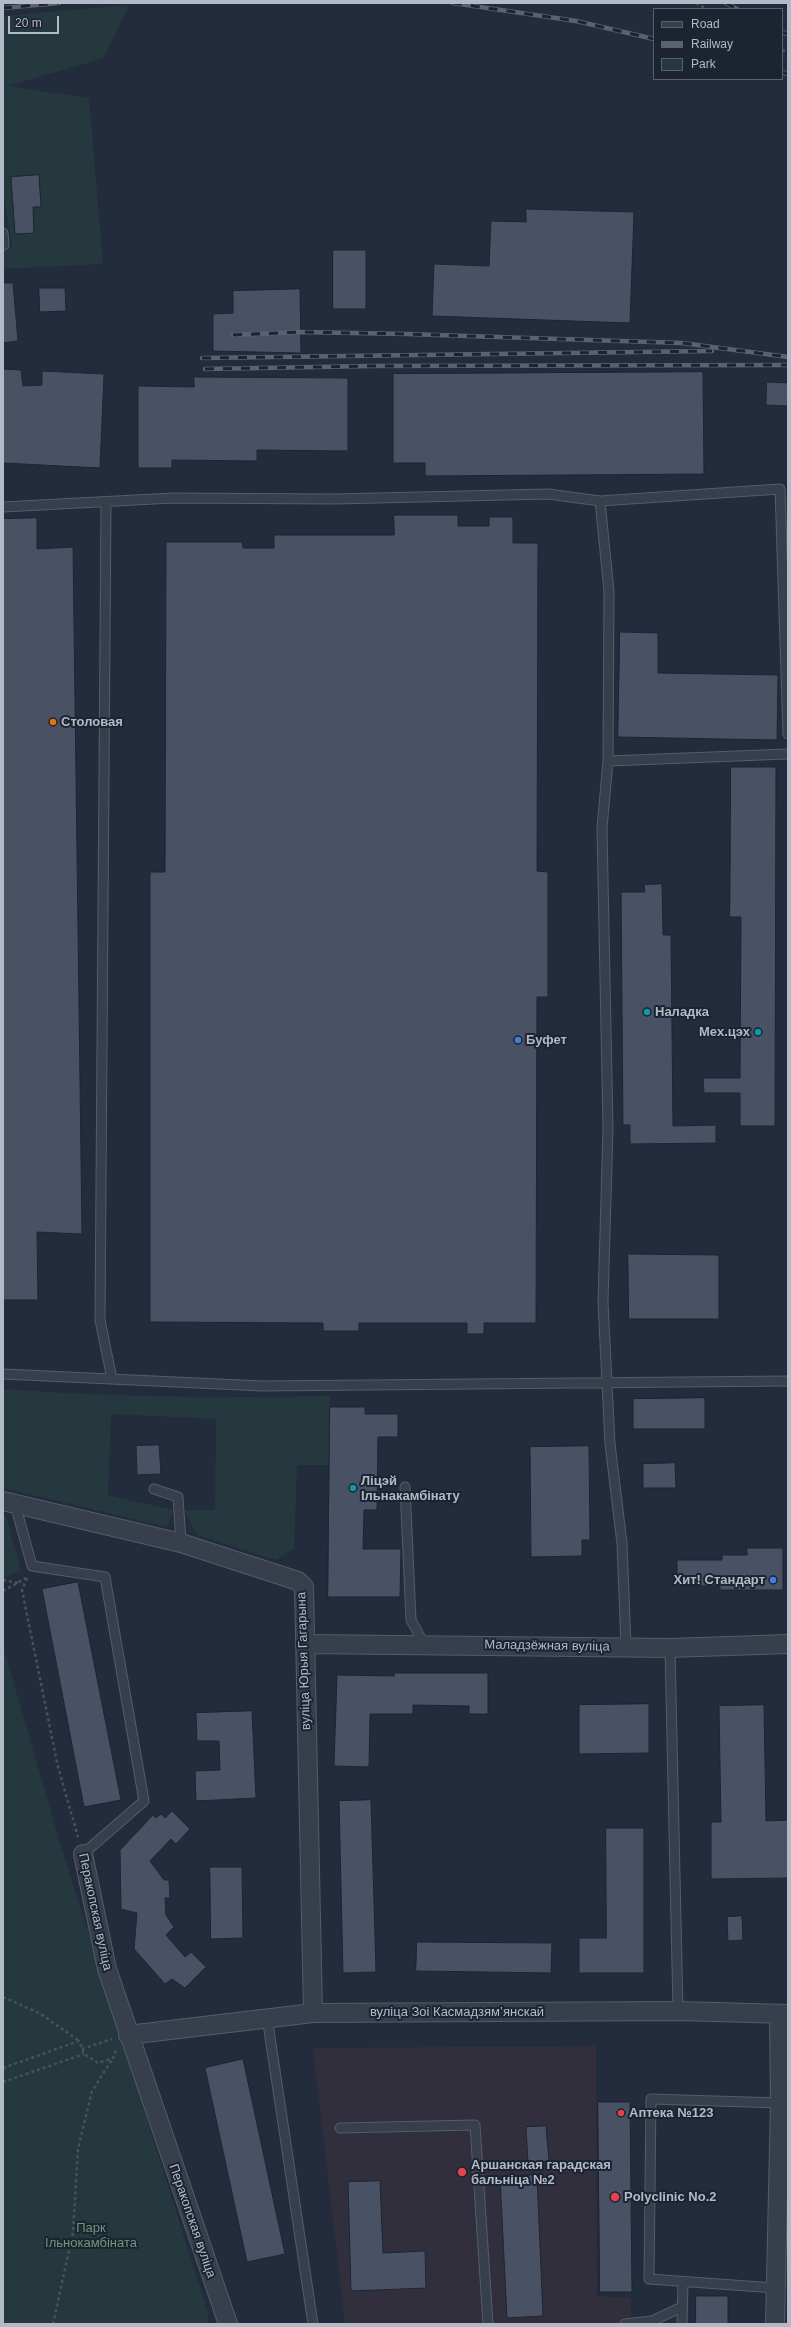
<!DOCTYPE html>
<meta charset="utf-8">
<style>
body{margin:0}
#map{position:relative;width:791px;height:2327px;overflow:hidden;background:#232c3c;font-family:Arial,sans-serif}
canvas{display:block}
.frame{position:absolute;inset:0;border:4px solid #b2b9c7;pointer-events:none}
.legend{position:absolute;left:653px;top:8px;width:130px;height:72px;box-sizing:border-box;background:#1c2331;border:1px solid #585f6d;margin:0;padding:5px 7px;list-style:none;font-size:12px;color:#b2b9c7}
.legend li{display:flex;align-items:center;gap:8px;height:20px}
.legend b{width:20px;border:1px solid #585f6d}
.scale{position:absolute;left:8px;top:16px;width:51px;height:18px;box-sizing:border-box;border:2px solid #b2b9c7;border-top:0;padding-left:5px;font-size:12px;line-height:14px;white-space:nowrap;color:#b2b9c7;-webkit-text-stroke:3px #1c2331;paint-order:stroke}
</style>
<div id="map">
<canvas width="791" height="2327"></canvas>
<div class="frame"></div>
<ul class="legend">
<li><b style="height:5px;background:#373e4c"></b>Road</li>
<li><b style="height:5px;background:#596273"></b>Railway</li>
<li><b style="height:11px;background:#25383d"></b>Park</li>
</ul>
<div class="scale">20 m</div>
</div>
<script>
const ctx = document.querySelector('canvas').getContext('2d');
ctx.lineJoin = 'round';
function fill(path, color) {
  ctx.fillStyle = color;
  ctx.fill(path, 'evenodd');
}
function trace(path, color, width, dash) {
  ctx.strokeStyle = color;
  ctx.lineWidth = width;
  ctx.lineCap = dash ? 'butt' : 'round';
  ctx.setLineDash(dash || []);
  ctx.stroke(path);
}
function label(font, color, halo, rows, align = 'center') {
  ctx.font = font + ' Arial,sans-serif';
  ctx.lineWidth = 4;
  ctx.setLineDash([]);
  ctx.textBaseline = 'middle';
  ctx.strokeStyle = halo;
  ctx.fillStyle = color;
  for (const [text, x, y, turn = 0] of rows) {
    ctx.save();
    ctx.translate(x, y);
    ctx.rotate((+turn || 0) * Math.PI / 180);
    ctx.textAlign = isNaN(turn) ? turn : align;
    if (halo) ctx.strokeText(text, 0, 0);
    ctx.fillText(text, 0, 0);
    ctx.restore();
  }
}
const medical = new Path2D(`
 M596 2046 597 2296 631 2298V2324H345L313 2048Z`);
const green = new Path2D(`
 M129 5 104 58 7 86 89 98 103 264 3 269V249L12 248 3 191V16Z
 M3 1389C112 1397 220 1398 330 1396L329 1465H297L294 1548 276 1560 197 1535 184 1510H215L216 1419 111 1414 108 1495 173 1510 167 1527 3 1488Z
 M3 1515 6 1516 21 1571 3 1577Z
 M3 1646 60 1843 208 2313V2324H3Z`);
const building = new Path2D(`
 M39 175 41 207H33L34 233 15 234 11 177Z
 M526 209 634 212 630 323 432 316 434 264 489 266 491 221 526 222Z
 M333 250H366V309H333Z
 M3 283H13L18 341 3 343Z
 M39 288H65L66 311 40 312Z
 M300 289 301 353 213 351V314L233 313V291Z
 M3 369 21 370 23 386 42 385V371L104 374 100 468 3 463Z
 M703 372 704 474 425 476V463H393V374Z
 M194 377 348 378V451L257 450V461L172 460V468H138V386L194 387Z
 M767 382 788 383V406L766 405Z
 M394 515H458V526H489V517H513V543H538L537 871 548 872V997H537L536 1323H484V1334H467V1323H359V1331H323V1323L150 1322V872H165L166 542H242L243 548H274V535H394Z
 M37 518V549L73 547 82 1234 37 1232 38 1300H3V519Z
 M620 632 658 633V673L778 675 777 740 618 737Z
 M731 767H776L775 1126H740V1093H704L703 1078H740L741 917H730Z
 M662 884 663 935H671L673 1126 716 1125V1143L630 1144V1125H623L621 892H645L644 885Z
 M628 1254 719 1255V1319H629Z
 M705 1398V1429H633V1399Z
 M330 1407H365V1414H398V1437H378L377 1510H364L363 1549H401L400 1597H328Z
 M159 1445 161 1474 137 1475 136 1446Z
 M589 1446 590 1540H582V1556L531 1557 530 1447Z
 M675 1463 676 1488H643V1464Z
 M747 1548H783V1590H720V1586H677V1560H722V1555H747Z
 M78 1582 121 1800 84 1807 42 1589Z
 M394 1673H488V1714H469V1706L413 1705V1714H370L369 1767 334 1766 337 1675 394 1676Z
 M649 1704V1753L579 1754V1705Z
 M764 1705 766 1821 788 1820V1878L711 1879V1822H721L719 1706Z
 M252 1711 256 1798 196 1801 195 1771 220 1770 219 1741H197L196 1713Z
 M371 1800 376 1972 343 1973 339 1801Z
 M172 1811 190 1829 176 1844 171 1839 150 1861 164 1880H169L170 1898H165L166 1915 174 1927 166 1935 185 1957 191 1952 206 1967 185 1988 172 1979 165 1984 134 1949 137 1913 121 1909 120 1850 153 1815 156 1818 161 1814 165 1818Z
 M606 1828H644V1973H579V1938H606Z
 M210 1867H242L243 1938 211 1939Z
 M742 1916 743 1940 728 1941 727 1917Z
 M417 1942 552 1943 551 1973 416 1971Z
 M243 2059 285 2254 247 2262 205 2068Z
 M598 2102H630L632 2292H600Z
 M546 2126 549 2161 528 2163 526 2127Z
 M537 2175 543 2316 507 2318 500 2177Z
 M380 2181 383 2253 425 2251 426 2288 351 2291 348 2182Z
 M696 2296H728V2324H696Z`);
const path = new Path2D(`
 M696 3 707 9
 M782 50 788 52
 M27 1578 22 1590 58 1767 78 1837
 M3 1580 19 1583
 M3 1591 26 1578
 M3 1997 41 2014 79 2041
 M82 2049 112 2039
 M3 2068 79 2041 84 2054 98 2063 113 2058 116 2051
 M3 2082 84 2054
 M53 2324 73 2232 78 2149 92 2091 113 2058`);
const lane = new Path2D(`
 M3 233 4 245
 M600 501 780 489 788 734
 M106 502 100 1320 112 1379
 M3 507 173 498 335 499 548 494 600 501 609 591 608 761
 M3 1374 262 1386 788 1381
 M405 1487 411 1620 424 1644
 M154 1489 178 1497 181 1543
 M15 1504 32 1566 105 1577 144 1801 83 1854
 M626 1647 622 1543 610 1444 603 1302 608 1129 602 828 608 761 788 754
 M670 1648 678 2011
 M267 2017 313 2324
 M340 2128 475 2125 488 2324
 M775 2288 649 2279 651 2099 780 2103
 M625 2324 652 2321 682 2307
 M682 2324 683 2282`);
const street = new Path2D(`
 M3 1501 181 1543 298 1581 304 1587 313 2013
 M305 1644 670 1648 788 1644
 M83 1854 107 1969 228 2324
 M128 2035 313 2013 678 2011 788 2014
 M775 2324 780 2103 779 2014`);
const rail = new Path2D(`
 M453 3 576 21 654 39
 M726 3 737 9
 M3 8 59 3
 M782 32 788 34
 M782 72 788 74
 M233 335 300 332 406 334 682 343 788 357
 M202 358 712 351
 M205 369 371 366 788 365`);
const markers = [
 [53,722,4,"#e8710a"],
 [647,1012,4,"#0f9aa8"],
 [758,1032,4,"#0f9aa8"],
 [518,1040,4,"#3f7fe0"],
 [353,1488,4,"#0f9aa8"],
 [773,1580,4,"#3f7fe0"],
 [621,2113,4,"#e0444e"],
 [462,2172,5,"#e0444e"],
 [615,2197,5,"#e0444e"]
];
const poiNames = [
 ["Столовая",61,722],
 ["Наладка",655,1012],
 ["Мех.цэх",750,1032,"right"],
 ["Буфет",526,1040],
 ["Ліцэй",361,1481],
 ["Ільнакамбінату",361,1496],
 ["Хит! Стандарт",765,1580,"right"],
 ["Аптека №123",629,2113],
 ["Аршанская гарадская",471,2165],
 ["бальніца №2",471,2180],
 ["Polyclinic No.2",624,2197]
];
const streetNames = [
 ["Маладзёжная вуліца",547,1646,1],
 ["вуліца Юрыя Гагарына",304,1661,-92],
 ["Перакопская вуліца",95,1912,78],
 ["вуліца Зоі Касмадзямʼянскай",457,2012],
 ["Перакопская вуліца",192,2221,71]
];
const parkNames = [
 ["Парк",91,2228],
 ["Ільнокамбіната",91,2243]
];
fill(medical, '#322f3d');
fill(green, '#25383d');
fill(building, '#495265');
trace(building, '#1e2533', 1);
trace(lane, '#555c6a', 11);
trace(street, '#555c6a', 20);
trace(path, '#43555a', 2.5, [3, 3]);
trace(lane, '#373e4c', 9);
trace(street, '#373e4c', 18);
trace(rail, '#596273', 4.5);
trace(rail, '#1c2331', 3, [9]);
for (const [x, y, r, color] of markers) {
  const dot = new Path2D();
  dot.arc(x, y, r, 0, 2 * Math.PI);
  ctx.fillStyle = color;
  ctx.fill(dot);
  trace(dot, '#1c2331', 1.5);
}
label('bold 13px', '#b2b9c7', '#1c2331', poiNames, 'left');
label('13px', '#b2b9c7', '#1c2331', streetNames);
label('13px', '#6a9878', '#1c2331', parkNames);
</script>
